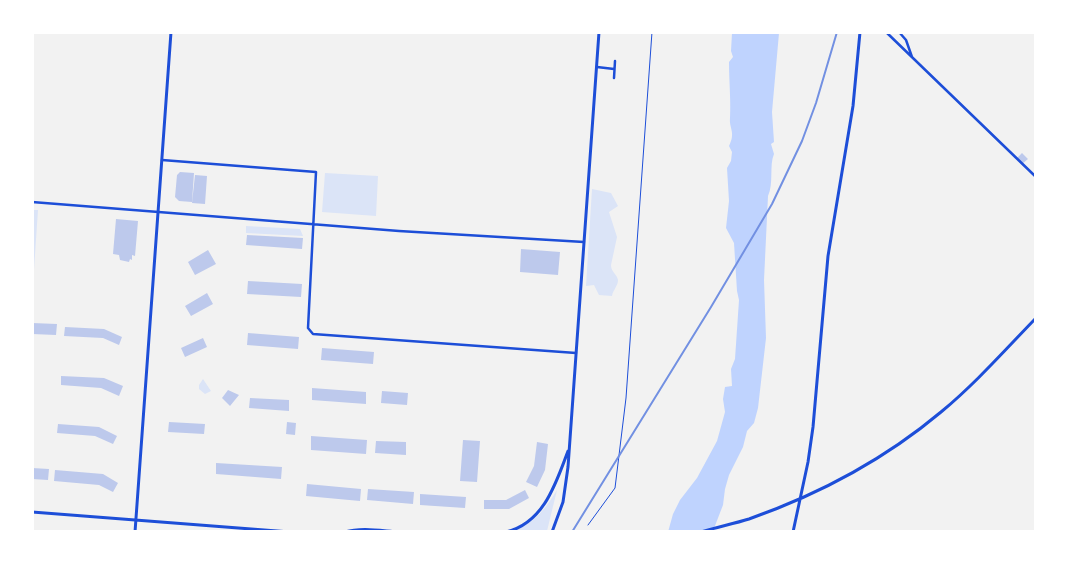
<!DOCTYPE html>
<style>
body{margin:0}
#map{position:relative;width:1068px;height:564px;overflow:hidden;background:#f2f2f2;font-family:"Source Serif 4",serif}
canvas{display:block}
.frame{position:absolute;inset:0;border:34px solid #fff;pointer-events:none}
</style>
<div id="map">
<canvas width="1068" height="564"></canvas>
<div class="frame"></div>
</div>
<script>
const ctx = document.querySelector('canvas').getContext('2d');
ctx.lineJoin = 'round';
function fill(path, color) {
  ctx.fillStyle = color;
  ctx.fill(path, 'evenodd');
}
function trace(path, color, width, dash) {
  ctx.strokeStyle = color;
  ctx.lineWidth = width;
  ctx.lineCap = dash ? 'butt' : 'round';
  ctx.setLineDash(dash || []);
  ctx.stroke(path);
}
const green = new Path2D(`
 M325 173 378 176 376 216 322 212Z
 M592 189 611 193 618 206 609 212 617 237 611 265C611 272 617 274 618 280 618 286 613 290 612 296L599 295 594 285 586 286Z
 M33 210H38L33 284 32 210Z
 M246 226 300 229 303 236 246 233Z
 M203 379 211 391 205 394 199 389V385Z
 M557 490 547 531H515C537 519 544 511 557 490Z`);
const water = new Path2D(`
 M732 33H779L772 112 774 142 771 144 774 154C769 165 774 183 768 196L764 280 766 338 758 408 754 423 747 431 743 447 729 475 725 489 723 505 713 531 668 532 673 514 680 500 697 478 717 441 725 412 723 399 725 387 732 386 731 369 735 359 739 300 737 291 734 243 726 228 729 201 727 168 731 161 732 152 729 146C736 132 729 129 730 118 731 100 729 81 729 62L733 57 731 51Z`);
const building = new Path2D(`
 M1022 153 1028 159 1022 164 1017 158Z
 M180 172 194 173 192 202 179 201 175 197 177 175Z
 M195 175 207 176 205 204 192 203Z
 M116 219 138 221 135 256 132 255V260L130 259 129 262 120 260 119 255 113 254Z
 M247 235 303 238 302 249 246 245Z
 M521 249 560 252 558 275 520 272Z
 M208 250 216 264 195 275 188 262Z
 M248 281 302 284 301 297 247 294Z
 M207 293 213 304 191 316 185 306Z
 M32 323 57 324 56 335 32 334Z
 M65 327 104 329 122 337 119 345 103 338 64 336Z
 M248 333 299 337 298 349 247 345Z
 M203 338 207 347 185 357 181 348Z
 M322 348 374 352 373 364 321 360Z
 M61 376 104 378 123 386 119 396 101 388 61 385Z
 M312 388 366 392V404L312 400Z
 M228 390 239 395 230 406 222 398Z
 M382 391 408 393 407 405 381 403Z
 M250 398 289 400V411L249 408Z
 M169 422 205 424 204 434 168 432Z
 M287 422 296 423 295 435 286 434Z
 M58 424 99 427 117 436 113 444 95 436 57 433Z
 M311 436 367 440 366 454 311 450Z
 M463 440 480 441 477 482 460 481Z
 M376 441 406 442V455L375 453Z
 M537 442 548 444 545 470 537 487 526 482 534 466Z
 M216 463 282 467 281 479 216 474Z
 M32 468 49 469 48 480 32 479Z
 M55 470 103 474 118 483 113 492 99 485 54 481Z
 M307 484 361 489 360 501 306 496Z
 M368 489 414 492 413 504 367 500Z
 M525 490 529 498 509 509H484V500H506Z
 M420 494 466 497 465 508 420 505Z`);
const path = new Path2D(`
 M588 525 615 488 626 398 652 32`);
const minor = new Path2D(`
 M886 32 1036 177
 M899 32 906 40 912 57
 M597 67 614 69
 M614 78 615 61
 M162 160 316 172 308 328 313 334 576 353
 M32 202 399 231 584 242`);
const tertiary = new Path2D(`
 M32 512 290 532
 M135 532 171 32
 M345 532C362 527 382 531 399 532
 M506 532C544 523 556 483 568 451
 M552 532 563 502 568 467 599 32
 M701 532C717 527 733 524 749 519 817 495 885 459 941 412 975 384 1005 350 1036 318
 M793 532 808 462 813 427 828 256 853 106 860 32`);
const rail = new Path2D(`
 M572 532 711 307 772 204 802 141 816 103 837 32`);
fill(green, '#dbe4f7');
fill(water, '#bfd3fe');
fill(building, '#bdc9ec');
trace(path, '#1d4ed8', 1);
trace(minor, '#1d4ed8', 2.5);
trace(tertiary, '#1d4ed8', 3);
trace(rail, '#7290e2', 2);
</script>
